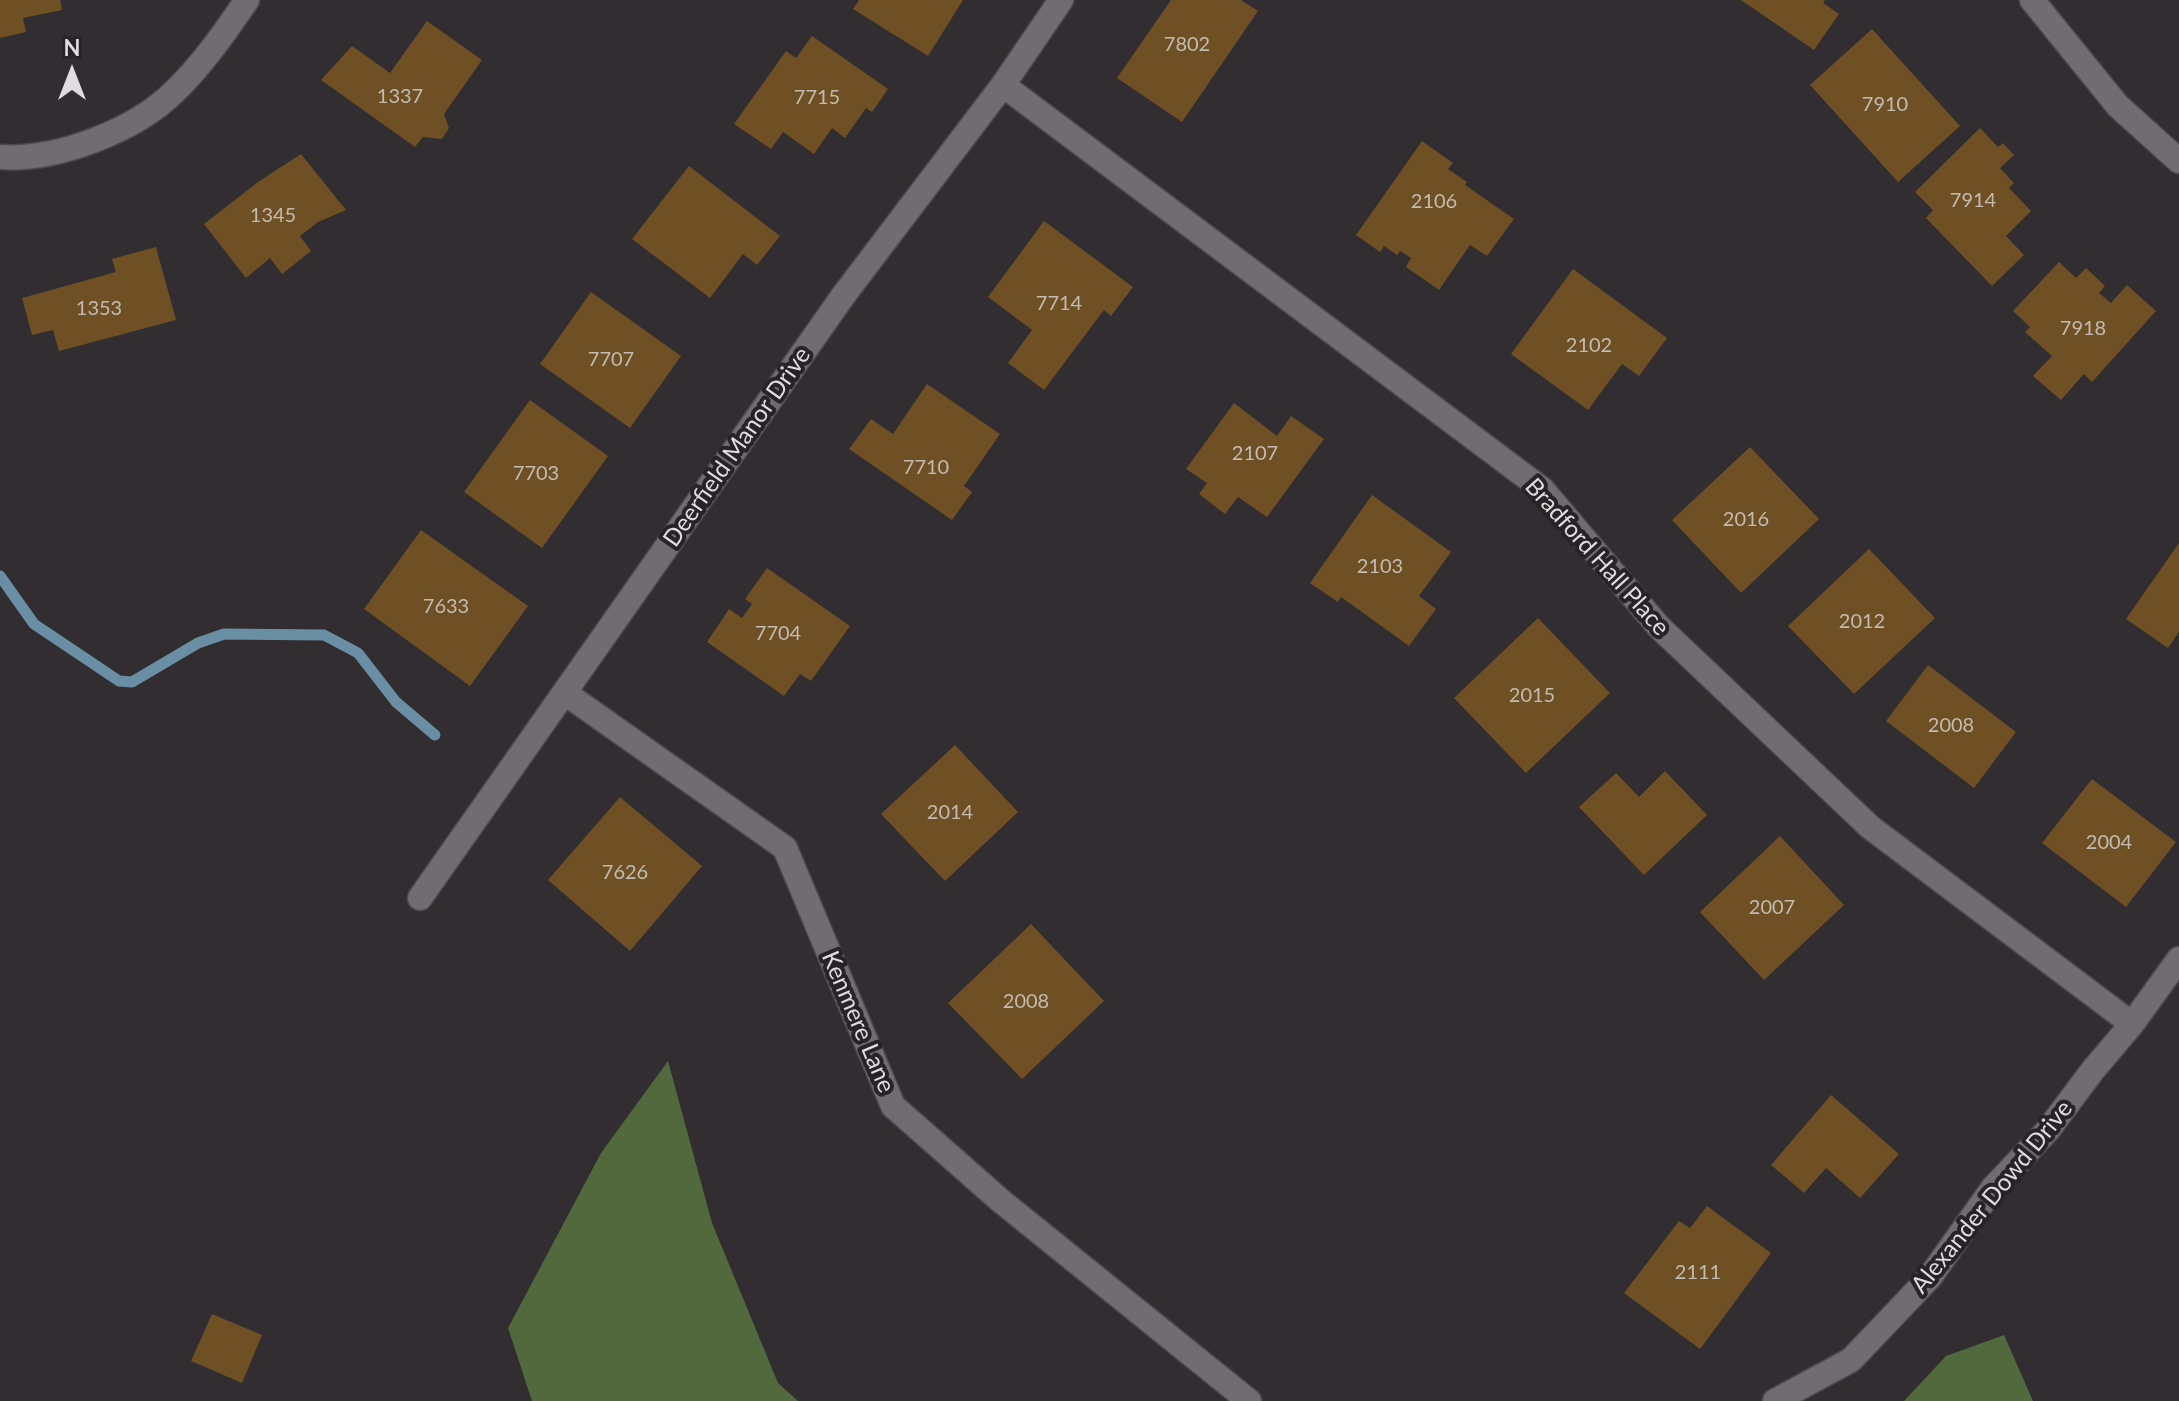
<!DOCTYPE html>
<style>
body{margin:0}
#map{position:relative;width:2179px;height:1401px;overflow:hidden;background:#312d31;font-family:Lato,sans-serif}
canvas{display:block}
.north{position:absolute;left:32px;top:32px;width:80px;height:80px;-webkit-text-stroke:6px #272327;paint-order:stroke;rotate:0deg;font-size:22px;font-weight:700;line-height:32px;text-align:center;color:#dfdddf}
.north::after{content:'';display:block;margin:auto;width:28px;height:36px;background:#dfdddf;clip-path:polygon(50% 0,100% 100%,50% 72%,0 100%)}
</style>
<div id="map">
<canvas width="2179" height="1401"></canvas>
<div class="north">N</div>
</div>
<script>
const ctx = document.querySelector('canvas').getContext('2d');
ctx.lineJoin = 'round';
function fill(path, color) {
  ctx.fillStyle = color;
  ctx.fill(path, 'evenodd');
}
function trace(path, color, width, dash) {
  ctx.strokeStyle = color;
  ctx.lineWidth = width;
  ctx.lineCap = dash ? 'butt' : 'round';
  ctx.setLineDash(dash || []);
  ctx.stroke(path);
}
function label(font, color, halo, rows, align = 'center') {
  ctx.font = font + ' Lato,sans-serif';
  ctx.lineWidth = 8;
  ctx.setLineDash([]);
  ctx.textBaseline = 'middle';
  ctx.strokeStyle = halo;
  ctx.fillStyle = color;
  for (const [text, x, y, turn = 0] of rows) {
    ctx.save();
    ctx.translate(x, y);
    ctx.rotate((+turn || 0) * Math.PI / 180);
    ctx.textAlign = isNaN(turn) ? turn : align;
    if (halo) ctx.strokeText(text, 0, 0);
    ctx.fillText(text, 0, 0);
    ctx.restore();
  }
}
const forest = new Path2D(`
 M668 1061 712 1223 778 1383 798 1401H532L508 1328 601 1153Z
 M2004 1335 2033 1401H1904L1946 1356Z`);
const stream = new Path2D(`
 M0 576 34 624 119 681 132 682 198 643 224 634 324 635 358 653 396 702 435 735`);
const building = new Path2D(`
 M0 0H60L62 10 23 18 26 32 0 38Z
 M859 0H963L928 56 853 9Z
 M1171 0H1241L1258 11 1182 122 1117 78Z
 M1741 0H1825L1823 3 1839 14 1814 50Z
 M427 21 482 60 444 114 449 128 442 139 423 137 415 147 321 80 352 46 390 73Z
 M1872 29 1960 126 1898 182 1810 85Z
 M812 36 888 89 872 112 866 108 845 138 832 128 814 154 783 132 771 149 734 124 786 51 796 58Z
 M1980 128 1998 147 2003 143 2014 155 2000 168 2014 183 2009 188 2031 211 2006 236 2024 255 1992 286 1926 218 1933 210 1915 192Z
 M1422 141 1453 163 1448 169 1467 182 1465 185 1514 219 1487 256 1470 245 1439 290 1406 267 1411 258 1400 251 1397 255 1384 246 1380 252 1356 235Z
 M301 154 346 210 318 222 300 236 311 251 282 274 270 258 246 278 204 224 258 182Z
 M689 166 780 236 757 265 743 254 710 298 632 239Z
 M1044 221 1133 287 1111 316 1104 310 1044 390 1008 363 1032 330 988 297Z
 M156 247 176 320 59 351 53 330 32 335 22 298 116 272 112 259Z
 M2059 262 2076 278 2086 268 2105 286 2099 293 2111 303 2127 285 2156 311 2092 382 2084 374 2061 400 2033 376 2052 356 2025 332 2030 327 2013 311Z
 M1573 269 1667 338 1639 376 1622 364 1588 410 1511 354Z
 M591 292 681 356 630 428 540 364Z
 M927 384 1000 434 964 486 972 492 952 520 849 449 871 419 893 434Z
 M530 400 608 456 542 548 464 492Z
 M1234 403 1277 436 1291 416 1324 439 1267 517 1238 497 1225 514 1199 494 1207 483 1186 469Z
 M1750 447 1819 519 1741 593 1672 520Z
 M1372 495 1451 552 1419 596 1436 609 1409 646 1341 597 1338 602 1310 583Z
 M421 530 528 606 470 686 364 609Z
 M2179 543V632L2168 648 2126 619Z
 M1869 549 1935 618 1854 694 1788 626Z
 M767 568 850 626 811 681 800 674 784 696 707 642 729 609 742 618 752 604 745 599Z
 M1538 618 1610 693 1526 773 1454 698Z
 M1928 665 2016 732 1974 788 1886 721Z
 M955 745 1018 812 945 881 881 814Z
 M1665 771 1707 815 1644 875 1579 807 1616 773 1639 797Z
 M2092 779 2176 842 2126 907 2042 843Z
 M620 797 702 866 630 951 548 880Z
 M1780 836 1844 905 1764 980 1700 912Z
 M1031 924 1104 1001 1022 1079 948 1003Z
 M1831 1095 1899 1154 1860 1198 1826 1168 1804 1193 1771 1165Z
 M1707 1206 1771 1253 1700 1349 1624 1293 1679 1221 1690 1228Z
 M212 1314 262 1335 242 1383 191 1361Z`);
const street = new Path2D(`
 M2032 0 2118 106 2179 161
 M1003 85 1542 489 1659 627 1870 827 2132 1024
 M0 157C56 161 135 131 175 91 203 64 225 32 247 0
 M565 693 785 848 893 1106 1001 1201 1249 1401
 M420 898 843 296 1003 85 1061 0
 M1775 1401 1851 1360 1930 1277 1993 1188 2048 1130 2093 1070 2132 1024 2179 959`);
const numberNames = [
 ["7802",1187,45],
 ["1337",400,97],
 ["7715",817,98],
 ["7910",1885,105],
 ["7914",1973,201],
 ["2106",1434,202],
 ["1345",273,216],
 ["7714",1059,304],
 ["1353",99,309],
 ["7918",2083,329],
 ["2102",1589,346],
 ["7707",611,360],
 ["2107",1255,454],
 ["7710",926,468],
 ["7703",536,474],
 ["2016",1746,520],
 ["2103",1380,567],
 ["7633",446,607],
 ["2012",1862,622],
 ["7704",778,634],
 ["2015",1532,696],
 ["2008",1951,726],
 ["2014",950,813],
 ["2004",2109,843],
 ["7626",625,873],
 ["2007",1772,908],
 ["2008",1026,1002],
 ["2111",1698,1273]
];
const streetNames = [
 ["Deerfield Manor Drive",737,447,-55],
 ["Bradford Hall Place",1597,557,48],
 ["Kenmere Lane",858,1022,67],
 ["Alexander Dowd Drive",1992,1197,-51]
];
fill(forest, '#51693d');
trace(stream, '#6a8fa4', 11);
fill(building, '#6e5024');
trace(street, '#4c494c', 27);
trace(street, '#716c71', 24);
label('20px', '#c3bab0', null, numberNames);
label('24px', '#dfdddf', '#272327', streetNames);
</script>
